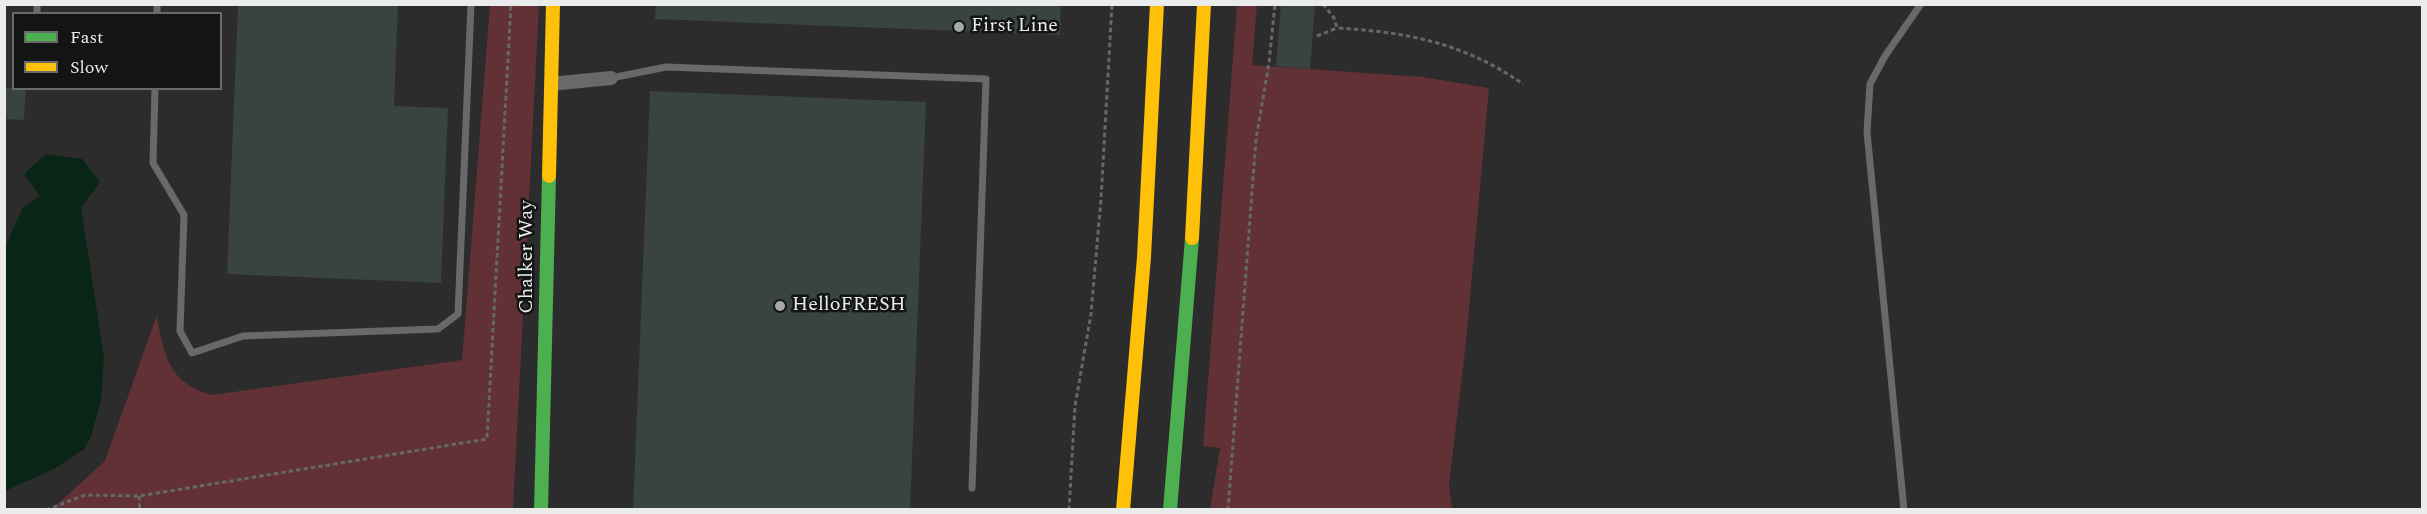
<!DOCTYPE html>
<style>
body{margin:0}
#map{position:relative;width:2427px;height:514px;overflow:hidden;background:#2b2c2b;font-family:Spectral,serif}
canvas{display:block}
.frame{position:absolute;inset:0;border:6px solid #eaeceb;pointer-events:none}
.legend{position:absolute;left:12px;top:12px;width:210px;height:78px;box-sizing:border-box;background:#131514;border:2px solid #696b6a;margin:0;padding:8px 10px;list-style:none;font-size:18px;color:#eaeceb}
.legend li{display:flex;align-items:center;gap:12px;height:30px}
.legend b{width:30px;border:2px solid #696b6a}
</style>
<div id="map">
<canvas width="2427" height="514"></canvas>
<div class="frame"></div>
<ul class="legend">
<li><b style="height:8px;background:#4caf50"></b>Fast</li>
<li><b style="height:8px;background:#ffc107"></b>Slow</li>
</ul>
</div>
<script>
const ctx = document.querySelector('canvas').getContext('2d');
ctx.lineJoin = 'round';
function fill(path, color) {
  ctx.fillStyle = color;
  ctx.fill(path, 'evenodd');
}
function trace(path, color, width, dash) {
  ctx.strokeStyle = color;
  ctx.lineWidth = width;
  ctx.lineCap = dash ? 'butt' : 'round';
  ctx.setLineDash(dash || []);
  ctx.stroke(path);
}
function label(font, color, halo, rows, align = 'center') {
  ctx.font = font + ' Spectral,serif';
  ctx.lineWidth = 5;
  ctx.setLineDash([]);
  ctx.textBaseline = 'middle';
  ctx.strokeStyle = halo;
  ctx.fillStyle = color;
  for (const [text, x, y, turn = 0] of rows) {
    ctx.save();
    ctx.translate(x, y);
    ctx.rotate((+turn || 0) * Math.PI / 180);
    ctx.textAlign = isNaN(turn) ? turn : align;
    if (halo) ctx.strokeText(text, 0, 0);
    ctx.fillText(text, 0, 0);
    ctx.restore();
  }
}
const green = new Path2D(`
 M490 5H539L513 509H52L105 461 157 315C163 354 169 384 212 395L462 360Z
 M1237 5H1257L1252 65 1423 77 1489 88 1466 342 1449 485 1452 509H1210L1220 448 1203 446Z`);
const water = new Path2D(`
 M46 154 82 159 100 182 81 207 104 358 101 401 90 439 84 449 54 469 5 491V247L23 207 40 196 24 174Z`);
const building = new Path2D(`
 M238 4H398L394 106 448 108 441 283 227 274Z
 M656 4H1061L1060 35 655 19Z
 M1281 4 1315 6 1310 69 1276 66Z
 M4 88H26L24 120 4 119Z
 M650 91 926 102 910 510H633Z`);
const path = new Path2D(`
 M1323 4 1334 18 1337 28C1407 32 1464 43 1523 84
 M1317 36 1337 28
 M139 496 140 510
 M46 510 85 495 139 496 487 439 511 4
 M1069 510 1075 406 1091 314 1101 199 1112 4
 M1228 510 1256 139 1269 63 1275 4`);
const lane = new Path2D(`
 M37 14V4
 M157 14V4
 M611 78 666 67 986 79 972 488
 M155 88 153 163 184 215 180 331 192 353 243 336 438 329 458 314 471 4
 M1904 510 1867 132 1870 84 1885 56 1921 4`);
const street = new Path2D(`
 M551 84 611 78`);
const fast = new Path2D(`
 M541 510 549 176
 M1170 510 1192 238`);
const slow = new Path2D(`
 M549 176 553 4
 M1192 238 1204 4
 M1123 510 1144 257 1157 4`);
const markers = [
 [959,27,6,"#a7a9a8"],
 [780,306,6,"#a7a9a8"]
];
const poiNames = [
 ["First Line",971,27],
 ["HelloFRESH",792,306]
];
const streetNames = [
 ["Chalker Way",528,257,-90]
];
fill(green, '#613136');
fill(water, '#092515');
fill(building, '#38443d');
trace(path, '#666766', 3, [4.5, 3]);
trace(lane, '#686968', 7);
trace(street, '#686968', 14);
trace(fast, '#4caf50', 14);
trace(slow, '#ffc107', 14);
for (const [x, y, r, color] of markers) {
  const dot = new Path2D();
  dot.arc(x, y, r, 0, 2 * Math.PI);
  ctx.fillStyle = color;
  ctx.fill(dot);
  trace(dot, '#131514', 2);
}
label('20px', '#eaeceb', '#131514', poiNames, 'left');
label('20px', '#eaeceb', '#131514', streetNames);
</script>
